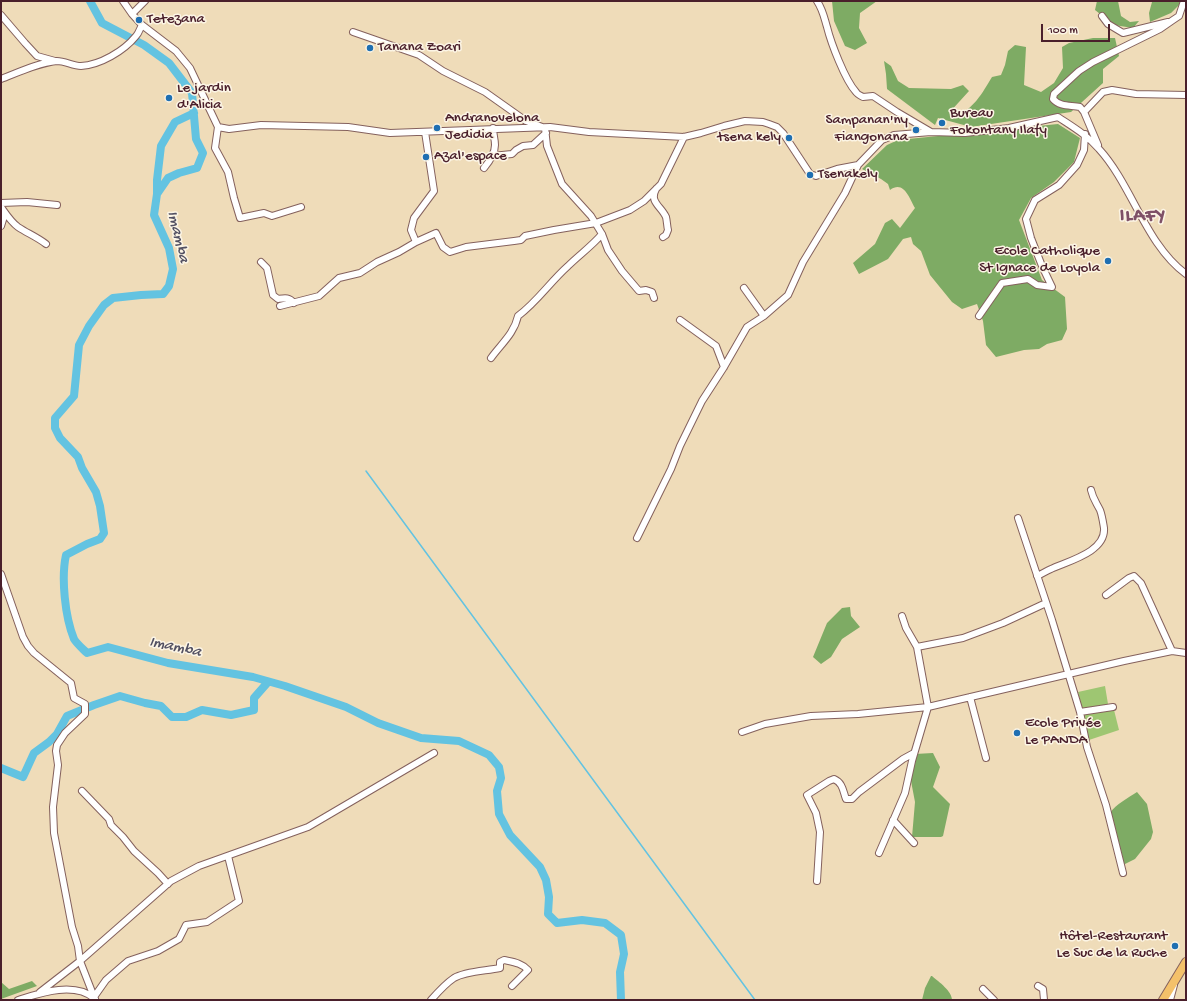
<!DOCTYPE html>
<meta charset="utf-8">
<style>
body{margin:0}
#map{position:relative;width:1187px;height:1001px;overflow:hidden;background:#efdcb9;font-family:"Gochi Hand",sans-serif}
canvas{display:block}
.frame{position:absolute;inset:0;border:2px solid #4a1f2b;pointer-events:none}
.scale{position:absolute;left:1041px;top:24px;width:69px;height:18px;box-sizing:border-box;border:2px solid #4a1f2b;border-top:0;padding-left:5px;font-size:12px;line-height:14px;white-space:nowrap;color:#4a1f2b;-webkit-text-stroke:3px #fcf5e5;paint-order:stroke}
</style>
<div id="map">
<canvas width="1187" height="1001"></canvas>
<div class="frame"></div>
<div class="scale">100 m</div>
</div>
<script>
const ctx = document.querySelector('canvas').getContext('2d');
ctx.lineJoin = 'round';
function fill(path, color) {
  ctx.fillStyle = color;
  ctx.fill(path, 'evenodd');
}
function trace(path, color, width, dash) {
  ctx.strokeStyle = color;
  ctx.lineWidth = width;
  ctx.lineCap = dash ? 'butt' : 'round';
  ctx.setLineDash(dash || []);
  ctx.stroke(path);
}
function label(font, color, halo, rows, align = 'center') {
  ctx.font = font + ' "Gochi Hand",sans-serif';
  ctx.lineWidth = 3;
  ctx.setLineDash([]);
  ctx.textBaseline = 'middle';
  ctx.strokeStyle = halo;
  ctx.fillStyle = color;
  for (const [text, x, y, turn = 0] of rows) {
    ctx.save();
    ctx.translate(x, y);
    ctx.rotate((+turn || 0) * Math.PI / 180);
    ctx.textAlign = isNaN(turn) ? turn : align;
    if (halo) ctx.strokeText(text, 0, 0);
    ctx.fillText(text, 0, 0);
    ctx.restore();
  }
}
const green = new Path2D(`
 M1105 686 1109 710H1114L1119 730 1089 740 1078 692Z`);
const forest = new Path2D(`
 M832 1H877L860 13 859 28 867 43 855 50 845 46 834 21Z
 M1097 1H1118L1121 16 1130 22 1139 21 1133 28 1114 25 1095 10Z
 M1151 1H1183L1171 13 1150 22 1149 13 1152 2Z
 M1093 38H1115L1119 56 1103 69V83L1071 112 971 127 938 118 935 125 887 89 886 74 884 61 891 66 898 81 909 88 951 89 963 85 969 91 949 113 954 116C972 112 983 92 992 77L1001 75 1005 65 1008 51 1015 45 1026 47 1024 85 1041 92 1054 83 1063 68 1062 47 1069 43Z
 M1058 124 1080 138 1074 162 1054 182 1031 198 1019 220 1042 280 1065 297 1067 329 1062 340 1047 344 1039 349 1024 350 996 357 986 345 983 321 977 304 962 309 952 302 930 275 921 251 913 244 911 237 903 239 888 259 859 274 853 263 875 244 885 223 892 219 900 228 915 208C909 198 904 180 890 190L888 184 881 179 862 169 887 145 898 140Z
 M850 607 851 616 860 627 842 639 831 657 821 664 813 657 827 623 842 608Z
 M933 753 940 767 933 787 950 804 943 836 941 837H912L915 802 911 781 915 754Z
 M1137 792 1147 804 1153 832 1151 839 1135 859 1121 866 1110 813C1116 804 1128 798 1137 792Z
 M931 976H932C939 982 952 991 952 1000H922L925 988Z
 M32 981 37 986 1 999V982L9 989Z`);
const stream = new Path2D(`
 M366 471 755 1000`);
const river = new Path2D(`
 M90 1 102 23 144 45 169 63 192 93 196 139 203 153 197 168 179 173 168 178 157 194 154 215 169 248 173 269 169 286 163 294 141 295 113 298 104 305 89 326 79 345 74 396 55 418V428L60 438 78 457 82 468 96 492 100 506 104 533 100 539 87 544 66 555C61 578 65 617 74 639 77 644 83 649 87 653L108 647 168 663 253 677 285 686 346 707 378 723 421 738 459 741 489 755 499 767 501 778 497 791 499 814 510 835 540 867 546 880 549 897 548 914 557 923 582 920 605 923 621 935 624 954 620 972 621 1000
 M157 194V180L161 146 175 122 194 113
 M1 768 23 777 34 753 49 742 57 734 67 716 94 705 120 696 145 703 161 706 172 717H186L202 710 231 715 254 710V698L268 682`);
const minor = new Path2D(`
 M123 1 132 14 142 25 176 51 190 68 218 127 229 129 261 125 348 127 390 133 550 127 589 132 684 137 701 133 724 126 745 121 763 122 769 124 777 127 783 133 810 174 816 176 837 169 858 165 882 140 894 135 931 132 965 133 1009 128 1058 117C1073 127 1087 135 1099 149 1132 185 1146 245 1186 274
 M817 1C823 10 824 17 827 27 831 43 845 80 856 92 857 94 861 96 863 97L873 96 897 112 931 132
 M132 14 145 1
 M1 15 25 43 37 56 55 61
 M1102 16 1108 24 1123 33 1168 22
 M353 32 419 55 443 71 485 92 526 121 545 128 547 146 562 184 591 216 602 234 608 250 622 271 639 291 646 290 652 292 654 298
 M1 79C19 72 38 63 57 61 65 61 73 66 81 66 100 65 124 51 136 36 139 33 140 28 142 25
 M1084 112 1103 92 1112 90 1136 94 1186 95
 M218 127 215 148 228 172 234 198 240 218 264 213 272 216 301 207
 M1098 145 1084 112 1080 107C1070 105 1060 107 1053 99L1054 94 1079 71 1093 62 1160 29 1173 20 1179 16 1184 1
 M492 156 512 154 516 150 523 146 533 145 546 133
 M484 168C489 162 495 153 495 145 495 139 493 134 493 128
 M656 189C649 202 661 206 666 217 667 221 667 226 668 230L666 235 663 237
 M1 203 27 202 57 205
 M1 207C6 214 11 222 18 227 27 233 37 237 46 244
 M1 226 5 213
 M416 242 436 233 443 247 450 252 466 247 514 241 521 240 525 236 554 230 596 223 630 210 644 201 661 184 684 137
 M261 262 267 268 273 295 278 299C285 298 289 297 294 303
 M744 288 764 316
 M280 306 319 296 339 278 360 273 377 262 399 252 416 242 411 230 414 218 434 191 425 132
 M979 316 1002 283 1028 279 1037 285 1052 287 1042 266 1031 238 1026 219 1035 200 1059 185 1077 165 1084 150 1085 134
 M680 320 716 346 724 367
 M491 358C501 344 514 334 518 316 537 302 550 282 568 266 579 255 592 246 602 234
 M1018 518 1052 620 1080 712 1087 747 1106 805 1123 873
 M637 538 671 469 680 446 702 401 724 367 747 327 764 316 788 295 803 262 845 193 858 165
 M1 574 23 637 28 646 34 653 71 683 74 698 85 704V714L65 733 57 745 56 751 58 765 53 807 54 833 72 927 78 946 80 961 94 997
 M1037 576C1042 574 1046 571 1051 569 1068 561 1106 552 1104 528 1103 522 1102 515 1100 510 1096 502 1093 499 1091 490
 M1106 595 1129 578 1134 576 1141 583 1172 651
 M917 647 963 638 1003 623 1046 603
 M970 697 986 758
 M1080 712 1113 707
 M742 732 765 724 811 716 858 714 928 707 1124 661 1172 651 1186 653
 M82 791 109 819 111 825 123 837 134 851 158 873 168 884
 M893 820 914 843
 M879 853 905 793 912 761 928 707 917 647 906 628 902 616
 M817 881 820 832 816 813 807 795 829 781 834 779C843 783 843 791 846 799H852L859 792 903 759 914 753
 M1038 986 1043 989 1044 1000
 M983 989 994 1000
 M40 992 80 961 171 881 199 866 308 827 434 753
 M94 997 106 980 128 961 158 951 179 939 186 925 207 922 239 901 228 856
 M18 1000C40 993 75 981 95 999
 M431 1000C438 992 445 984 454 978 466 971 486 971 500 968V962L504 960C513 962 522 963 528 970L512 986
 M1170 1000 1174 985`);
const major = new Path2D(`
 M1163 1000 1186 962`);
const markers = [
 [139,20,4,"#1f6fb2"],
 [370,48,4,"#1f6fb2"],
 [169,98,4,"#1f6fb2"],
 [942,123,4,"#1f6fb2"],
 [437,128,4,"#1f6fb2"],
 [916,130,4,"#1f6fb2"],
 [789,138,4,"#1f6fb2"],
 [426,157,4,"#1f6fb2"],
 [810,175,4,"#1f6fb2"],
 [1108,261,4,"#1f6fb2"],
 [1017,733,4,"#1f6fb2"],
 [1175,946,4,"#1f6fb2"]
];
const poiNames = [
 ["Tetezana",147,20],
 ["Tanana Zoari",378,48],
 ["Le jardin",177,89],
 ["d'Alicia",177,106],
 ["Bureau",950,114],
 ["Fokontany Ilafy",950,131],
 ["Andranovelona",445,119],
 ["Jedidia",445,136],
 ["Sampanan'ny",908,121,"right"],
 ["Fiangonana",908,138,"right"],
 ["tsena kely",781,138,"right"],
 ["Azal'espace",434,157],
 ["Tsenakely",818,175],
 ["Ecole Catholique",1100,252,"right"],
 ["St Ignace de Loyola",1100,269,"right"],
 ["Ecole Privée",1025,724],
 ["Le PANDA",1025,741],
 ["Hôtel-Restaurant",1167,937,"right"],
 ["Le Suc de la Ruche",1167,954,"right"]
];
const waterNames = [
 ["Imamba",177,237,76],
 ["Imamba",175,648,12]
];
const districtNames = [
 ["ILAFY",1143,217]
];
fill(green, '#9ec672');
fill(forest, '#7eab64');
trace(stream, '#63c3e1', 1.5);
trace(river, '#63c3e1', 8);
trace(minor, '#84615d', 8);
trace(major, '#84615d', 10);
trace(minor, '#fff', 6);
trace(major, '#f4c16a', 8);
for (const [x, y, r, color] of markers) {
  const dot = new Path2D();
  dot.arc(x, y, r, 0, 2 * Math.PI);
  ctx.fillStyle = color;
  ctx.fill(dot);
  trace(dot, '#fcf5e5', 1.5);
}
label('15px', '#4a1f2b', '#fcf5e5', poiNames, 'left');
label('italic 16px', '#525062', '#fcf5e5', waterNames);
ctx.letterSpacing = '1px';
label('bold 19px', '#7f5167', '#fcf5e5', districtNames);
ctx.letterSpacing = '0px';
</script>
